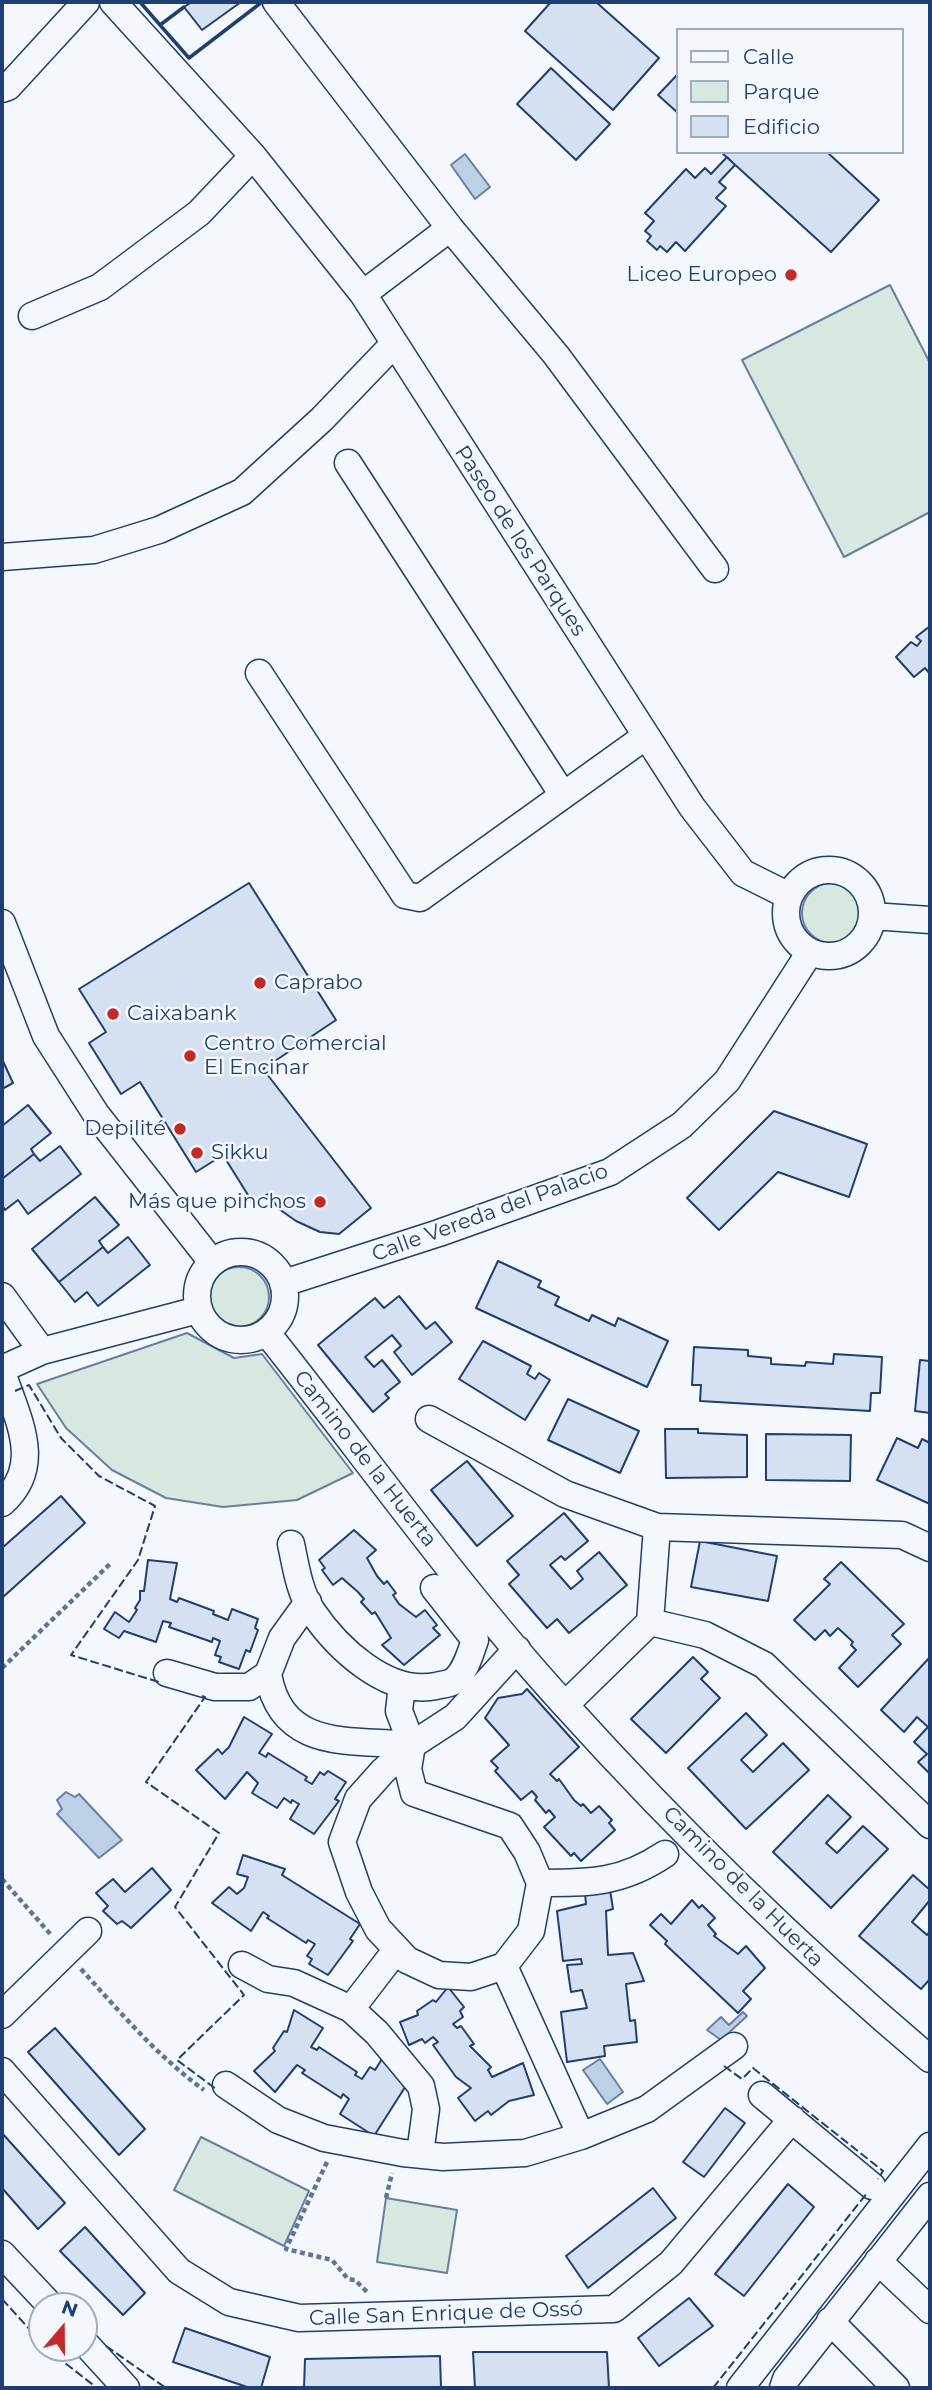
<!DOCTYPE html>
<meta charset="utf-8">
<style>
body{margin:0}
#map{position:relative;width:932px;height:2390px;overflow:hidden;background:#f4f7fb;font-family:Montserrat,sans-serif}
canvas{display:block}
.frame{position:absolute;inset:0;border:4px solid #1d3f73;pointer-events:none}
.legend{position:absolute;left:676px;top:28px;width:228px;height:126px;box-sizing:border-box;background:#f4f7fb;border:2px solid #9eadc5;margin:0;padding:9px 12px;list-style:none;font-size:21px;color:#1d3f73}
.legend li{display:flex;align-items:center;gap:14px;height:35px}
.legend b{width:35px;border:2px solid #9eadc5}
.north{position:absolute;left:28px;top:2292px;width:70px;height:70px;box-sizing:border-box;background:#f4f7fb;border:2px solid #9eadc5;border-radius:50%;rotate:20deg;font-size:19px;font-weight:700;line-height:28px;text-align:center;color:#1d3f73}
.north::after{content:'';display:block;margin:auto;width:24px;height:32px;background:#c62828;clip-path:polygon(50% 0,100% 100%,50% 72%,0 100%)}
</style>
<div id="map">
<canvas width="932" height="2390"></canvas>
<div class="frame"></div>
<ul class="legend">
<li><b style="height:9px;background:#f4f7fb"></b>Calle</li>
<li><b style="height:19px;background:#d7e8df"></b>Parque</li>
<li><b style="height:19px;background:#d5e0f0"></b>Edificio</li>
</ul>
<div class="north">N</div>
</div>
<script>
const ctx = document.querySelector('canvas').getContext('2d');
ctx.lineJoin = 'round';
function fill(path, color) {
  ctx.fillStyle = color;
  ctx.fill(path, 'evenodd');
}
function trace(path, color, width, dash) {
  ctx.strokeStyle = color;
  ctx.lineWidth = width;
  ctx.lineCap = dash ? 'butt' : 'round';
  ctx.setLineDash(dash || []);
  ctx.stroke(path);
}
function label(font, color, halo, rows, align = 'center') {
  ctx.font = font + ' Montserrat,sans-serif';
  ctx.lineWidth = 5;
  ctx.setLineDash([]);
  ctx.textBaseline = 'middle';
  ctx.strokeStyle = halo;
  ctx.fillStyle = color;
  for (const [text, x, y, turn = 0] of rows) {
    ctx.save();
    ctx.translate(x, y);
    ctx.rotate((+turn || 0) * Math.PI / 180);
    ctx.textAlign = isNaN(turn) ? turn : align;
    if (halo) ctx.strokeText(text, 0, 0);
    ctx.fillText(text, 0, 0);
    ctx.restore();
  }
}
const green = new Path2D(`
 M890 285 930 363V512L844 557 742 360Z
 M802 913a30 30 0 1 1 60 0a30 30 0 1 1-60 0Z
 M209 1297a30 30 0 1 1 60 0a30 30 0 1 1-60 0Z
 M187 1333 234 1358 262 1354 353 1473 297 1500 223 1507 166 1498 112 1470 66 1428 37 1384Z
 M201 2137 309 2191 284 2246 174 2190Z
 M386 2198 457 2210 447 2273 377 2262Z`);
const water = new Path2D(`
 M465 154 490 187 475 199 451 165Z
 M66 1792 75 1797 79 1794 122 1840 99 1858 57 1814 62 1809 57 1800Z
 M743 2012 747 2016 721 2040 707 2030 721 2017 729 2025Z
 M600 2059 623 2092 607 2104 583 2070Z`);
const building = new Path2D(`
 M192 2H241L202 30 184 7Z
 M551 2H596L659 58 613 110 525 31Z
 M551 68 610 124 576 160 517 104Z
 M678 74V113L658 95Z
 M721 152H827L879 200 831 252Z
 M727 157 735 165 719 182 726 188 716 198 726 206 685 251 676 242 667 252 660 246 657 250 647 241 651 236 645 231 654 221 645 213 686 169 695 178 705 168 711 174Z
 M930 626V674L925 668 914 677 896 657 911 642 917 646 921 641 916 637Z
 M249 883 336 1020 263 1069 371 1208 339 1234 320 1232 296 1221 279 1209 268 1194 253 1203 223 1155 196 1172 140 1082 121 1094 89 1043 106 1032 79 989Z
 M2 1059 13 1083 2 1089Z
 M28 1105 51 1133 31 1149 34 1154 2 1179V1126Z
 M774 1111 867 1144 849 1197 778 1172 719 1230 687 1198Z
 M60 1146 81 1174 28 1214 18 1200 5 1210 2 1205V1179L34 1154 40 1161Z
 M95 1197 119 1225 99 1241 103 1247 59 1282 32 1249Z
 M128 1237 150 1265 98 1306 87 1292 75 1302 59 1282 103 1247 108 1253Z
 M498 1261 541 1281 538 1287 559 1297 555 1305 589 1321 592 1315 615 1326 618 1318 668 1341 647 1387 476 1308Z
 M399 1296 426 1329 435 1322 452 1342 412 1375 394 1352 401 1346 392 1335 365 1357 374 1367 382 1360 400 1382 385 1394 389 1398 373 1412 318 1345 375 1298 384 1308Z
 M483 1341 531 1366 527 1374 535 1379 539 1373 550 1380 525 1420 459 1379Z
 M694 1347 748 1350V1356L771 1358V1364L805 1366 806 1362 833 1364 834 1354 882 1357 880 1393H871L870 1411 700 1401 701 1385H692Z
 M920 1360 930 1361V1413L915 1411Z
 M568 1399 639 1431 620 1473 548 1440Z
 M665 1429H698V1433L747 1435V1477L666 1478Z
 M766 1434 851 1435 850 1481 766 1480Z
 M897 1438 918 1448 922 1439 930 1443V1504L877 1480Z
 M467 1461 513 1516 477 1546 431 1490Z
 M61 1496 85 1523 2 1598V1548Z
 M564 1513 588 1541 565 1560 561 1556 550 1565 571 1589 583 1579 577 1571 599 1552 627 1585 569 1633 557 1619 547 1628 509 1584 519 1575 507 1561Z
 M354 1530 376 1550 367 1558 377 1576 384 1584 387 1581 396 1593 393 1595 399 1604 416 1617 425 1610 437 1625 433 1628 440 1635 404 1665 382 1645 391 1638 375 1612 372 1614 361 1602 364 1599 358 1592 342 1578 333 1585 322 1570 325 1568 319 1560Z
 M700 1541 777 1556 768 1601 691 1587Z
 M148 1560 177 1563 170 1599 177 1602 179 1598 214 1611 213 1614 228 1620 232 1609 258 1619 255 1628 258 1630 250 1652 246 1650 239 1669 219 1662 221 1657 215 1655 220 1641 213 1638 212 1642 169 1627 171 1623 163 1621 156 1642 124 1631 119 1638 104 1629 115 1612 129 1622 137 1610 135 1608 140 1600V1591H144Z
 M841 1562 904 1624 892 1635 901 1644 858 1687 839 1668 856 1650 851 1645 853 1642 838 1628 830 1636 825 1630 815 1640 794 1620 830 1584 824 1579Z
 M693 1657 708 1672 701 1679 720 1698 666 1753 631 1719Z
 M930 1657V1774L918 1762 927 1754 914 1742 928 1727 917 1717 904 1732 881 1710Z
 M527 1689 579 1747 550 1774 557 1781 559 1779 574 1800 581 1806 583 1804 591 1813 599 1806 612 1820 609 1823 615 1830 581 1861 574 1853 571 1856 544 1827 555 1817 549 1810 546 1813 535 1800 537 1797 532 1791 521 1800 495 1771 498 1768 491 1761 509 1745 485 1718 498 1698 522 1694Z
 M746 1713 767 1735 741 1760 753 1772 783 1743 809 1770 746 1829 688 1768Z
 M244 1717 272 1734 259 1753 266 1757 268 1753 307 1777 305 1780 312 1784 320 1772 324 1775 328 1771 346 1782 335 1799 339 1801 314 1834 290 1819 299 1804 292 1800 291 1803 284 1798 277 1808 252 1793 258 1783 247 1772 225 1799 196 1770 218 1749 222 1754 229 1747Z
 M828 1795 851 1817 826 1843 837 1853 863 1826 888 1849 831 1908 773 1852Z
 M243 1855 285 1869 282 1875 360 1924 350 1939 353 1941 328 1975 309 1964 312 1959 307 1956 315 1944 308 1940 306 1943 267 1918 269 1916 263 1912 251 1931 212 1903 229 1887 237 1894 244 1888 248 1877 237 1874Z
 M152 1868 171 1890 131 1928 122 1921 117 1924 103 1911 108 1906 96 1893 113 1879 125 1892Z
 M913 1875 930 1890V1900L912 1922 927 1935 930 1931V1979L921 1989 859 1936Z
 M610 1890 613 1909 606 1911 608 1955 633 1953 644 1981 626 1984 630 2021 635 2020 637 2042 604 2046 605 2056 567 2062 561 2012 587 2008 582 1990 571 1992 567 1965 582 1964 581 1959 563 1961 557 1911 586 1904 585 1894Z
 M692 1900 699 1908 702 1905 715 1918 708 1925 716 1934 714 1936 738 1954 746 1946 765 1968 743 1991 751 1999 738 2013 665 1944 667 1941 650 1925 661 1914 671 1924Z
 M448 1987 464 2007 460 2011 463 2017 453 2024 457 2028 461 2026 474 2044 470 2046 491 2067 488 2070 492 2077 523 2063 534 2095 509 2101 491 2115 488 2111 475 2121 458 2098 471 2088 456 2077 433 2045 438 2042 433 2037 425 2043 422 2039 409 2045 400 2022 418 2015 417 2011 433 2000 436 2002Z
 M294 2010 323 2028 311 2047 317 2050 319 2047 357 2072 355 2075 362 2079 370 2067 375 2070 382 2059 400 2071 396 2077 407 2084 374 2136 340 2114 349 2099 343 2094 341 2098 302 2073 305 2070 297 2065 275 2092 254 2071 275 2051 273 2048 284 2031 287 2032Z
 M55 2028 145 2129 119 2155 28 2052Z
 M725 2108 745 2123 704 2177 683 2162Z
 M2 2133 65 2203 38 2229 2 2188Z
 M788 2184 814 2207 744 2296 715 2274Z
 M653 2188 676 2218 588 2288 566 2256Z
 M85 2227 145 2293 123 2315 60 2251Z
 M689 2298 713 2326 659 2366 638 2338Z
 M185 2328 270 2357 261 2388H250L173 2362Z
 M473 2352H607L609 2388H475Z
 M440 2356 441 2388H304L305 2359Z`);
const path = new Path2D(`
 M2 1668 112 1562
 M2 1879 52 1936
 M81 1969C120 2012 157 2056 204 2090
 M327 2162 286 2249 332 2260 348 2279 355 2280 368 2293
 M386 2198 392 2173`);
const minor = new Path2D(`
 M113 2 253 156 363 294 692 807 743 873 789 896
 M276 2 450 228 556 355 715 569
 M2 89 8 87 86 2
 M363 294 450 228
 M32 316 100 287 199 213 253 156
 M348 463 563 795
 M2 557 94 550 159 530 242 492 322 419 393 345
 M259 673 405 895 420 898 646 736
 M786 913a43 43 0 1 1 86 0a43 43 0 1 1-86 0Z
 M872 916 930 920
 M2 923 46 1036 96 1114 212 1262
 M197 1296a44 44 0 1 1 88 0a44 44 0 1 1-88 0Z
 M284 1283 439 1233 610 1172 682 1125 727 1081 810 952
 M2 1296 42 1351
 M267 1333C366 1457 458 1588 565 1705 679 1831 801 1950 930 2059
 M2 1369 42 1351 198 1310
 M2 1372C17 1418 45 1465 2 1503
 M429 1419 565 1494 657 1527 902 1535 930 1548
 M291 1544C296 1567 299 1591 312 1611 337 1648 387 1696 436 1686 440 1685 448 1684 452 1682 465 1674 470 1654 475 1640L434 1588
 M650 1622 657 1527
 M167 1673 215 1687H249L268 1674 282 1638 308 1602
 M268 1674C282 1752 350 1739 412 1745
 M402 1685 399 1711 412 1745 408 1769 414 1793 510 1826 527 1852 540 1883 531 1931 504 1966 471 1977 439 1975 407 1960 378 1929 359 1892 342 1842 358 1799 383 1771 412 1745 455 1717 517 1649
 M565 1705 650 1622 705 1635 764 1665 930 1825
 M540 1883C590 1883 622 1883 665 1854
 M242 1965 268 1979 294 1983 351 2009 377 2033 421 2086 426 2109 420 2154
 M504 1966 581 2136
 M351 2009 397 1949
 M2 2015 88 1931
 M2 2071 179 2271 229 2302 299 2318 614 2309 671 2263 792 2119
 M226 2085 278 2120 324 2138 403 2153 443 2157 525 2153 581 2136 647 2109 734 2046
 M762 2095 872 2186
 M2 2254 51 2306
 M878 2261 930 2310
 M830 2321 896 2388
 M84 2342 126 2388
 M740 2388 930 2146
 M783 2388 786 2379 930 2196`);
const fence = new Path2D(`
 M15 1391 29 1385 61 1438 99 1476 155 1506 138 1560 71 1655 162 1683
 M202 1696 205 1697 146 1782 219 1833 175 1907 244 1995 177 2060 216 2089
 M724 2066 742 2079 753 2068 883 2171 878 2179
 M60 2298 67 2306
 M2 2299 42 2343
 M84 2324 94 2334
 M106 2346 166 2388
 M46 2348 97 2388
 M713 2388 867 2193`);
const wall = new Path2D(`
 M140 2 160 25 184 7
 M160 25 189 58 262 2`);
const markers = [
 [791,275,7,"#c62828"],
 [260,983,7,"#c62828"],
 [113,1014,7,"#c62828"],
 [190,1056,7,"#c62828"],
 [180,1129,7,"#c62828"],
 [197,1153,7,"#c62828"],
 [320,1202,7,"#c62828"]
];
const poiNames = [
 ["Liceo Europeo",777,275,"right"],
 ["Caprabo",274,983],
 ["Caixabank",127,1014],
 ["Centro Comercial",204,1044],
 ["El Encinar",204,1068],
 ["Depilité",166,1129,"right"],
 ["Sikku",211,1153],
 ["Más que pinchos",306,1202,"right"]
];
const streetNames = [
 ["Paseo de los Parques",520,541,57],
 ["Calle Vereda del Palacio",490,1213,-20],
 ["Camino de la Huerta",365,1459,52],
 ["Camino de la Huerta",743,1887,45],
 ["Calle San Enrique de Ossó",446,2314,-2]
];
fill(green, '#d7e8df');
trace(green, '#687fa3', 2);
fill(water, '#bed0e5');
trace(water, '#687fa3', 2);
fill(building, '#d5e0f0');
trace(building, '#1d3f73', 2);
trace(minor, '#1d3f73', 29);
trace(path, '#5e769c', 4.5, [5, 3.5]);
trace(minor, '#f4f7fb', 26);
trace(fence, '#1d3f73', 2, [9, 3.5]);
trace(wall, '#1d3f73', 3.5);
for (const [x, y, r, color] of markers) {
  const dot = new Path2D();
  dot.arc(x, y, r, 0, 2 * Math.PI);
  ctx.fillStyle = color;
  ctx.fill(dot);
  trace(dot, '#f4f7fb', 2.5);
}
label('21px', '#1d3f73', '#f4f7fb', poiNames, 'left');
label('21px', '#1d3f73', '#f4f7fb', streetNames);
</script>
